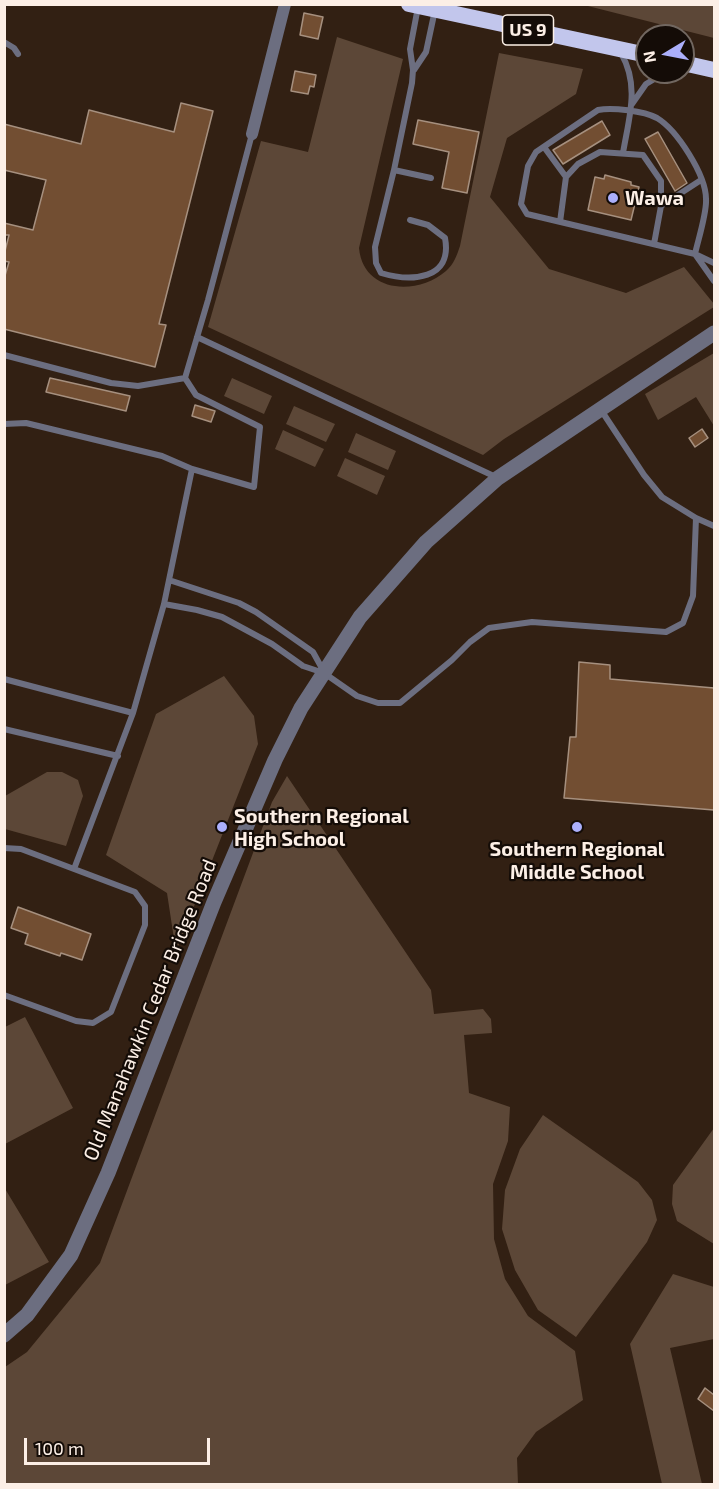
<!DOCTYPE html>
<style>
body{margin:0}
#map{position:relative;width:719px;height:1489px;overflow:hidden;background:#322013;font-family:"Exo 2",sans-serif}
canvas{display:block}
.frame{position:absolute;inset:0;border:6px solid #fcefe6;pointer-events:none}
.north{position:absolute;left:635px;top:24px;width:60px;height:60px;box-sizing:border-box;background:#140c07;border:2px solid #716760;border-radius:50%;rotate:260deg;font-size:16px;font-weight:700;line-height:24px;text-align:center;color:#fcefe6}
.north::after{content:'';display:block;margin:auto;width:21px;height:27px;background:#abaffb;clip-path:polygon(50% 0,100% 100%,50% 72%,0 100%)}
.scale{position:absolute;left:24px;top:1438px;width:186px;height:27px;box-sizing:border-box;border:3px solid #fcefe6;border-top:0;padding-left:8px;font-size:18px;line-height:21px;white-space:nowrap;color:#fcefe6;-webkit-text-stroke:4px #140c07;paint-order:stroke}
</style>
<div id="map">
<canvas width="719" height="1489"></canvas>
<div class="frame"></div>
<div class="north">N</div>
<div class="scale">100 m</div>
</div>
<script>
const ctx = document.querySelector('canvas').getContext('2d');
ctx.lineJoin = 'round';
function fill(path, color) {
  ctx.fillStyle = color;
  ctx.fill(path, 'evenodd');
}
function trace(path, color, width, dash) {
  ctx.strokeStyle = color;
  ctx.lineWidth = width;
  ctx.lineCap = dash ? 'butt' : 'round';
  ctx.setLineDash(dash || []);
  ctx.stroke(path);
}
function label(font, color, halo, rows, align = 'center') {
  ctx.font = font + ' "Exo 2",sans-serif';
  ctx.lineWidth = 4.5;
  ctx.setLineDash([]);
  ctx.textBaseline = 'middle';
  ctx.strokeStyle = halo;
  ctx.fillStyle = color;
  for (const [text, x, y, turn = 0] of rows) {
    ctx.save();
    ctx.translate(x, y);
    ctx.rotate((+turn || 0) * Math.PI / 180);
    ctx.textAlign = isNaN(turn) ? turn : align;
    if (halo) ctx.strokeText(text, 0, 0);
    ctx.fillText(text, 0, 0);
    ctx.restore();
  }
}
const green = new Path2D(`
 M584 5H714V38Z
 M337 37 403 59 359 248C363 293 417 296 446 271 454 264 457 255 460 246L499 53 583 69 576 94 507 138 490 197 549 269 626 293 684 267 714 304V307L504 439 483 455 208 327 261 141 308 152Z
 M714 353V426L696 397 658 420 645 394Z
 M232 378 272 396 264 414 224 396Z
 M294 406 335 424 326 442 286 424Z
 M283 430 324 449 315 467 275 449Z
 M356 433 396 451 388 470 348 452Z
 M345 458 385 476 377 495 337 476Z
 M224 676 254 716 258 744 176 952 167 893 106 855 156 714Z
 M47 772H62L78 780 83 796 66 846 5 829V796Z
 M287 776 431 990 434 1014 483 1009 491 1019 492 1033 464 1035 469 1093 510 1107 508 1141 493 1184 494 1239 505 1279 528 1316 575 1351 583 1400 536 1432 517 1458 518 1484H5V1367L27 1352 100 1263 272 802Z
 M25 1017 73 1108 5 1144V1027Z
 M543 1115 638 1182 652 1200 657 1220 647 1242 576 1337 538 1310 515 1270 502 1229 505 1190 520 1149Z
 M714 1128V1244L677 1221 672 1204 673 1185Z
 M4 1187 49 1262 5 1285H4Z
 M673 1274 714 1287V1339L670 1348 702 1484H662L630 1344Z`);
const building = new Path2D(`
 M304 13 323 17 318 39 300 35Z
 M295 71 316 75 314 87 310 86 308 94 291 91Z
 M181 103 213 111 159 324 166 325 155 367 4 329V279L9 262 4 261V255L9 235H4V223L33 230 46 180 4 170V124L81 144 89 110 174 132Z
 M418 120 479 132 467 193 442 188 449 152 413 144Z
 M602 121 610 135 563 164 553 150Z
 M658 132 687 183 675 191 645 139Z
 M605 175 631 182V185L639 187 631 220 588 210 595 177 604 179Z
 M50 378 130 396 126 411 46 392Z
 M195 405 215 411 211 422 192 416Z
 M702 429 708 438 695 447 689 438Z
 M579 662 610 665V679L714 688V810L564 798 570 737H576Z
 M18 907 91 934 82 960 61 953 60 956 25 944 28 934 11 928Z
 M705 1388 714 1395V1411L698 1399Z`);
const service = new Path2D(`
 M418 7 410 49 413 70 412 83 394 170 431 178
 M4 42 14 48 18 54
 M621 53C640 86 629 117 623 153
 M414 70 426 52 435 10
 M632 104 646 84 666 72
 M544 147 566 177
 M394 170 375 247 376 263 381 273C411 282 453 280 445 238L428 225 410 220
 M661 206 701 180
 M560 222 566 177 578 164 600 152 643 155 661 181V206L654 244
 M714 263 695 254 527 214 521 204 528 166 536 152 598 110C612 107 644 111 657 118 677 130 706 175 706 199 707 213 698 240 695 254L714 281
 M197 337 498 478
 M4 355 111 383 138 386 185 378
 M4 424 26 423 162 456 192 469 254 487 260 427 196 395 185 378 208 300 252 134
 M696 518 714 526
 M169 580 239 603 256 612 313 652 324 672
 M164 604 197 610 222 617 272 644 303 666 324 673 357 696 378 703H400L452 660 470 642 489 628 532 622 666 632 683 623 693 596 696 518 662 497 644 475 601 410
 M4 679 133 713
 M4 729 118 756
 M4 848 21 849 135 892 145 906V925L111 1012 93 1023 76 1021 4 995
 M74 869 133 713 164 604 192 469`);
const minor = new Path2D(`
 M252 134 285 4`);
const tertiary = new Path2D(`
 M4 1335 27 1315 71 1255 108 1173 214 902 275 760 301 708 360 617 426 542 498 478 714 333`);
const trunk = new Path2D(`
 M409 4 647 55
 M683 63 714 70`);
const markers = [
 [613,198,6,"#abaffb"],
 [222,827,6,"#abaffb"],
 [577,827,6,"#abaffb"]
];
const shields = [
 [528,30,51]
];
const shieldNames = [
 ["US 9",528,30]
];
const poiNames = [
 ["Wawa",625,198],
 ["Southern Regional",234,816],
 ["High School",234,839],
 ["Southern Regional",577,849,"center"],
 ["Middle School",577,872,"center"]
];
const streetNames = [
 ["Old Manahawkin Cedar Bridge Road",150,1010,-68]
];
fill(green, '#5c4737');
fill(building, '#724e32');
trace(building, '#a6907f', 1.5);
trace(service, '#6c6e80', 6);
trace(minor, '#6c6e80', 12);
trace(tertiary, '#6c6e80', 15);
trace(trunk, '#c2c6ec', 16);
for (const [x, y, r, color] of markers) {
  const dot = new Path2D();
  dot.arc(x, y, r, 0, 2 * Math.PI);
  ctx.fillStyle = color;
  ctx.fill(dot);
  trace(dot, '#140c07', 2);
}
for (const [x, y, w] of shields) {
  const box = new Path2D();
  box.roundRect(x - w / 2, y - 15, w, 30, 4.5);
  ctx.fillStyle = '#140c07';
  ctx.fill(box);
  trace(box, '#fcefe6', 1.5);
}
label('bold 18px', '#fcefe6', null, shieldNames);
label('bold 20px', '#fcefe6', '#140c07', poiNames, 'left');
label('20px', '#fcefe6', '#140c07', streetNames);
</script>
